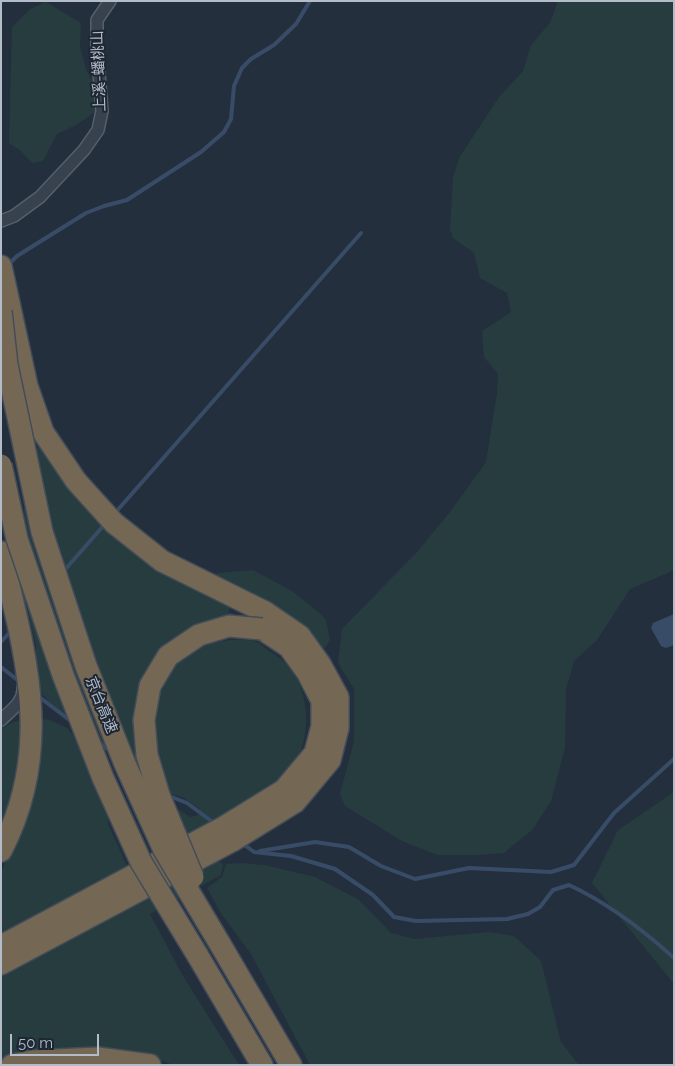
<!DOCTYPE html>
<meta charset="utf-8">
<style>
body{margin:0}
#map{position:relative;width:675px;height:1066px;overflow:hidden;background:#242f3e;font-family:Raleway,sans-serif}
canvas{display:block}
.frame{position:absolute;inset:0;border:2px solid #b4bcc9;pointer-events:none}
.scale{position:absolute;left:10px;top:1034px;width:89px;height:22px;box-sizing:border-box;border:2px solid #b4bcc9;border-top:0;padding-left:6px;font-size:15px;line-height:18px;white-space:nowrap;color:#b4bcc9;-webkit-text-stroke:4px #1d2633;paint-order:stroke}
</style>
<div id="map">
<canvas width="675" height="1066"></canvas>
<div class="frame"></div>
<div class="scale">50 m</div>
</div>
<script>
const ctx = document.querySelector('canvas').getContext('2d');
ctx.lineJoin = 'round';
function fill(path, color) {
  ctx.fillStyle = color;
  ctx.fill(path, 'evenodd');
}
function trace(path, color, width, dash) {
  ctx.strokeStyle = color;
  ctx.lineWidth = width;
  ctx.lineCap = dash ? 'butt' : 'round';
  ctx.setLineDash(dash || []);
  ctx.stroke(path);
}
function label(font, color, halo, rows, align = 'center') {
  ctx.font = font + ' Raleway,"Noto Sans SC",sans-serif';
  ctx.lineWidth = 4;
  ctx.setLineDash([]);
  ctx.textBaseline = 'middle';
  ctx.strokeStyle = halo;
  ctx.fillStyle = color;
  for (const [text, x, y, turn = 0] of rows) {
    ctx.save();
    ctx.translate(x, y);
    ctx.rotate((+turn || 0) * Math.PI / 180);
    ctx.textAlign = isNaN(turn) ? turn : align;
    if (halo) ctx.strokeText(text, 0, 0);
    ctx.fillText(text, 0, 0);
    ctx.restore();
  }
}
const green = new Path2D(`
 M556 1H674V569L668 573 630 589 597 640 574 661 566 690 565 748 551 801 533 829 504 853 477 855H437L402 841 345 806 340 794 354 741V689L338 663 342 629 417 552 450 512 486 462 497 393 498 374 484 357 482 331 511 312 507 293 480 278 474 253 453 238 450 229 453 178 459 158 499 97 523 71 531 45 550 23 557 4Z
 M46 2 81 23 80 47 86 69 97 90 96 111 78 124 57 134 43 161 32 163 21 151 9 143 12 27 30 9Z
 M39 447 70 484 164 557 208 574 253 570 292 591 321 614 326 620 330 640 325 648 317 646 237 593 228 612 253 621 204 644C221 642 240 636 257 642 261 644 265 648 269 651 278 656 289 665 294 674 310 700 311 740 293 765 272 794 216 820 185 838L173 810 177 809 191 817 198 815 199 809 183 797 166 793 135 771 60 712 49 702 39 690 35 674 36 644 16 568 24 509 35 479 34 449Z
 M36 718 50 720 67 728 76 738 103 790 108 814V824L128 868 1 937V872L20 830 35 789V776L1 834V728L16 721Z
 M674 792V984L592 883 618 830Z
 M214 858 223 864 221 875 150 914 183 976 239 1065H173L160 1060 132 1055 22 1056 1 1060V972Z
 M241 863 265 865 315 877 358 899 391 933 414 939 489 932 514 936 541 961 561 1042 579 1065H310L251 954 220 912 207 888 222 877 226 864Z`);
const water = new Path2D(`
 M674 614V645L666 648 661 646 651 628 653 623Z`);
const stream = new Path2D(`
 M8 265 17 256 86 213 104 206 127 200 201 152 224 132 231 119 234 86 242 68 251 59 274 45 296 24 310 1
 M115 513 361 233
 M62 573 105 524
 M1 642 11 631
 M1 667 20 682
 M38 696 72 722
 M99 743 112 752
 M169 796 187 803 214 823
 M242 843 254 852 291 856 335 869 373 895 394 917 416 921 507 919 528 914 540 907 553 890 569 885C608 903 642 929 674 958
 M260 851 315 842 349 847 381 866 415 879 469 868 551 872 574 865 614 813 674 759`);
const street = new Path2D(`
 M1 221 14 216 40 197 84 150 98 130 102 111 97 48V20L110 1
 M1 720C10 711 24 702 23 688`);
const highway = new Path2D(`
 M1 266 27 386 43 432 76 481 114 523 162 561 265 612 300 636 320 664 338 697V728L330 760 295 802 232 841 1 964
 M1 552C26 657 54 749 1 851
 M220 944 291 1065
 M1 946 224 827 284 790 315 753 322 726V701L307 672 289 647 262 629
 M198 956 262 1065
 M12 1065 33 1061 98 1058 150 1065`);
const highwayBridge = new Path2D(`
 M1 311 7 365 42 532 86 666 125 764 164 850 220 944
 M1 465 17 539 63 675 103 778 141 862 198 956
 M193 877 159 795 147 755 144 720 150 686 168 656 199 635 229 626 262 629`);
const streetNames = [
 ["上溪-蟠桃山",99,71,-92],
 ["京台高速",101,705,68]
];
fill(green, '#263c3f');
fill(water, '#394c67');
trace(stream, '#394c67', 4);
trace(street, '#565f6c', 14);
trace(highway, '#434c59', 24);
trace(street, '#38414e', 11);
trace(highway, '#746855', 21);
trace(highwayBridge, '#434c59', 24, []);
trace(highwayBridge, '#746855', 21);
label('15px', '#b4bcc9', '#1d2633', streetNames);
</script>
